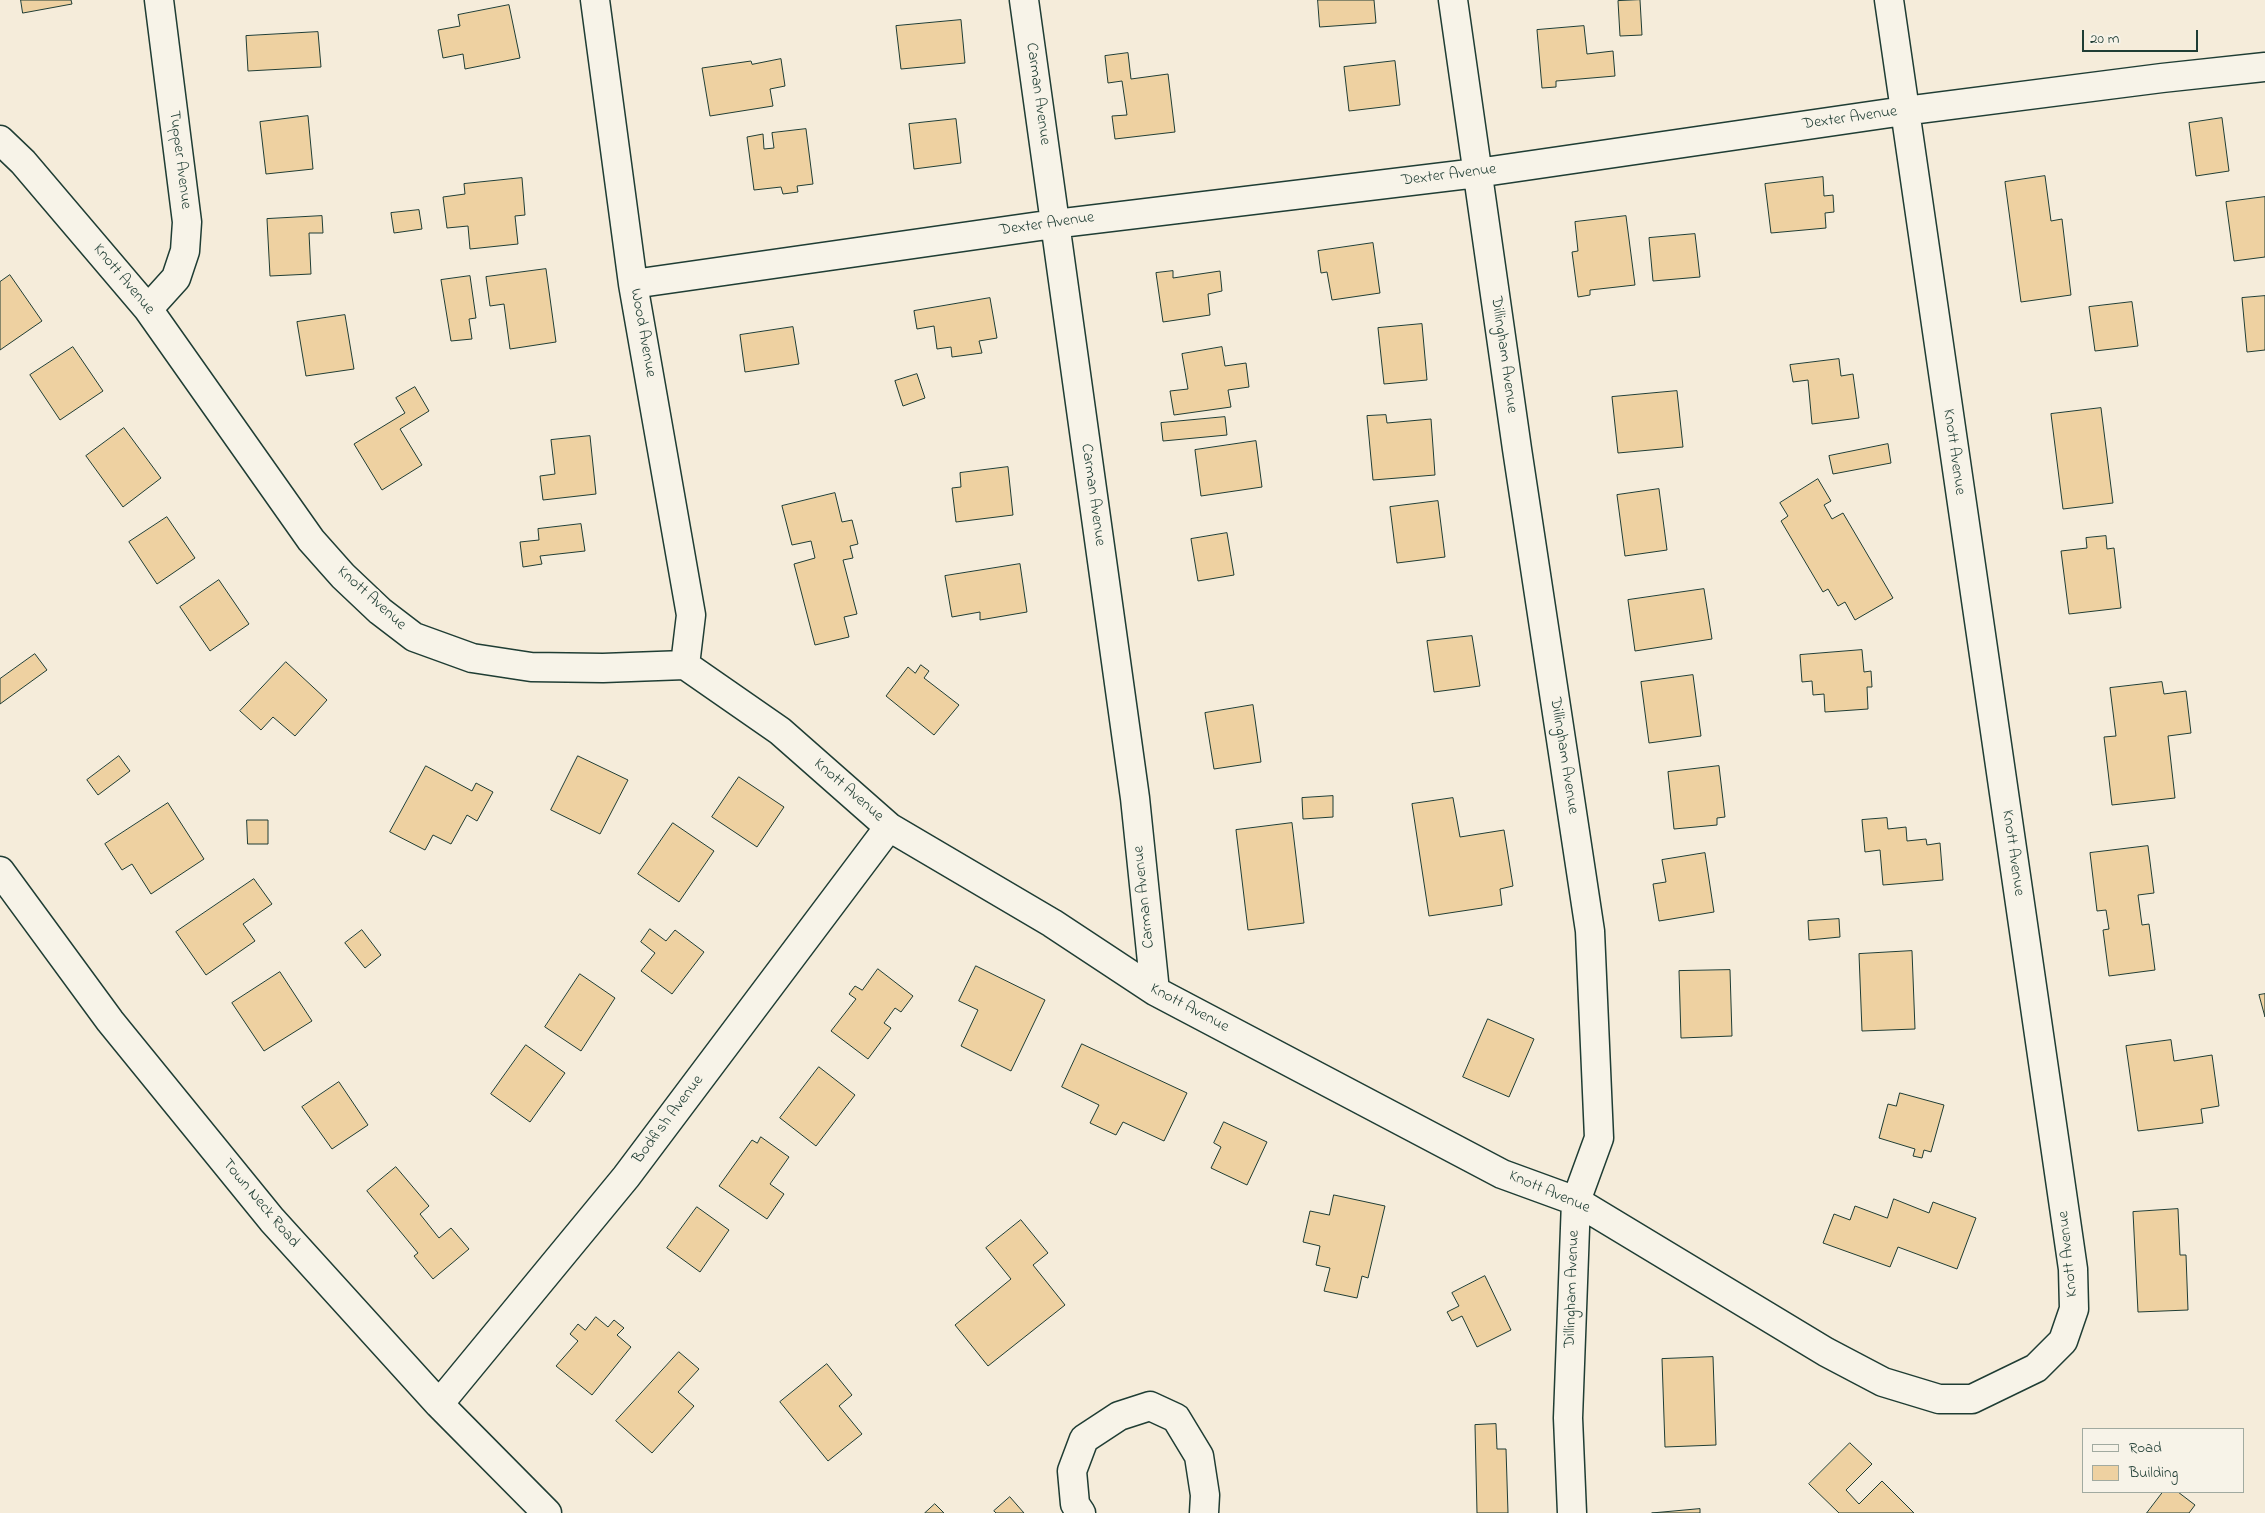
<!DOCTYPE html>
<style>
body{margin:0}
#map{position:relative;width:2265px;height:1513px;overflow:hidden;background:#f5ecda;font-family:"Indie Flower",sans-serif}
canvas{display:block}
.legend{position:absolute;left:2082px;top:1428px;width:162px;height:65px;box-sizing:border-box;background:#f7f3e8;border:1px solid #a1aaa0;margin:0;padding:6px 9px;list-style:none;font-size:15px;color:#1f3d34}
.legend li{display:flex;align-items:center;gap:10px;height:25px}
.legend b{width:25px;border:1px solid #a1aaa0}
.scale{position:absolute;left:2082px;top:30px;width:116px;height:22px;box-sizing:border-box;border:2px solid #1f3d34;border-top:0;padding-left:6px;font-size:15px;line-height:18px;white-space:nowrap;color:#1f3d34;-webkit-text-stroke:4px #f7f3e8;paint-order:stroke}
</style>
<div id="map">
<canvas width="2265" height="1513"></canvas>
<ul class="legend">
<li><b style="height:6px;background:#f7f3e8"></b>Road</li>
<li><b style="height:14px;background:#eed1a1"></b>Building</li>
</ul>
<div class="scale">20 m</div>
</div>
<script>
const ctx = document.querySelector('canvas').getContext('2d');
ctx.lineJoin = 'round';
function fill(path, color) {
  ctx.fillStyle = color;
  ctx.fill(path, 'evenodd');
}
function trace(path, color, width, dash) {
  ctx.strokeStyle = color;
  ctx.lineWidth = width;
  ctx.lineCap = dash ? 'butt' : 'round';
  ctx.setLineDash(dash || []);
  ctx.stroke(path);
}
function label(font, color, halo, rows, align = 'center') {
  ctx.font = font + ' "Indie Flower",sans-serif';
  ctx.lineWidth = 4.5;
  ctx.setLineDash([]);
  ctx.textBaseline = 'middle';
  ctx.strokeStyle = halo;
  ctx.fillStyle = color;
  for (const [text, x, y, turn = 0] of rows) {
    ctx.save();
    ctx.translate(x, y);
    ctx.rotate((+turn || 0) * Math.PI / 180);
    ctx.textAlign = isNaN(turn) ? turn : align;
    if (halo) ctx.strokeText(text, 0, 0);
    ctx.fillText(text, 0, 0);
    ctx.restore();
  }
}
const building = new Path2D(`
 M21 0H71L72 4 23 13Z
 M1318 0H1374L1376 23 1320 27Z
 M1640 0 1642 35 1620 36 1618 1Z
 M509 5 520 58 465 69 463 54 443 58 438 30 460 26 458 15Z
 M961 20 965 63 901 69 896 26Z
 M1584 26 1587 54 1613 51 1615 76 1556 81V87L1542 88 1537 30Z
 M318 32 321 67 248 71 246 36Z
 M1128 53 1131 79 1168 74 1175 132 1115 139 1112 116 1127 115 1122 81 1108 83 1105 56Z
 M781 59 785 86 770 89 773 106 710 116 702 68 751 61 752 64Z
 M1395 61 1400 105 1349 111 1344 67Z
 M308 116 313 169 266 174 260 122Z
 M2222 118 2229 171 2196 176 2189 123Z
 M956 119 961 163 914 169 909 124Z
 M806 129 813 184 797 186 798 192 783 194 781 187 754 190 747 137 763 134 764 149 774 148 772 133Z
 M2045 176 2051 221 2062 219 2071 295 2021 302 2005 182Z
 M1823 177 1824 196 1833 195 1834 212 1825 213 1826 228 1771 233 1765 184Z
 M522 178 525 215 515 216 518 244 470 249 468 226 447 228 443 197 465 194 464 184Z
 M2265 197V257L2234 261 2226 202Z
 M419 210 422 229 394 233 391 213Z
 M322 216 323 233H309L311 274 270 276 267 219Z
 M1626 216 1635 285 1590 290V295L1578 297 1572 252 1578 251 1575 222Z
 M1695 234 1700 277 1653 281 1649 238Z
 M1373 243 1380 293 1332 300 1327 272 1321 273 1318 251Z
 M546 269 556 342 510 349 504 304 490 306 486 277Z
 M1173 271V278L1220 271 1222 291 1208 294 1210 315 1163 322 1156 273Z
 M10 275 42 321 0 350V282Z
 M470 276 476 318 469 319 472 339 451 341 441 280Z
 M2265 296V350L2247 352 2242 298Z
 M990 298 997 338 979 341 982 353 952 357 951 347 937 349 934 326 917 329 914 311Z
 M2132 302 2138 346 2095 351 2089 307Z
 M345 315 354 369 306 376 297 322Z
 M1422 324 1427 380 1384 384 1378 328Z
 M793 327 799 364 745 372 740 335Z
 M73 347 103 391 60 420 30 375Z
 M1222 347 1225 366 1246 363 1249 387 1228 390 1231 407 1174 415 1170 391 1188 389 1182 354Z
 M1839 359 1841 376 1853 374 1859 418 1812 424 1808 380 1793 382 1790 365Z
 M917 374 925 398 903 406 895 381Z
 M415 387 429 411 400 429 422 465 382 490 354 444 405 413 396 398Z
 M1677 391 1683 447 1618 453 1612 397Z
 M2101 408 2113 503 2063 509 2051 414Z
 M1386 415 1387 423 1431 419 1435 475 1373 480 1367 416Z
 M1225 417 1227 435 1163 441 1161 423Z
 M124 428 161 478 123 507 86 456Z
 M590 436 596 494 543 500 540 476 555 474 551 440Z
 M1256 441 1262 487 1201 496 1195 450Z
 M1888 444 1891 463 1833 474 1829 456Z
 M1008 467 1013 515 956 522 952 488 961 487 960 473Z
 M1818 479 1831 501 1824 505 1832 519 1843 513 1893 598 1855 620 1845 602 1838 606 1828 589 1823 592 1781 521 1788 516 1780 503Z
 M1659 489 1667 550 1625 556 1617 495Z
 M835 493 842 522 852 520 858 544 850 546 853 558 843 560 857 614 844 617 849 637 815 645 794 564 815 558 811 541 792 545 782 506Z
 M1438 501 1445 557 1397 563 1390 507Z
 M167 517 195 558 157 584 129 542Z
 M581 524 585 551 540 556 542 564 523 567 520 542 539 540 538 529Z
 M1227 533 1234 575 1198 581 1191 539Z
 M2106 536 2107 549 2114 548 2121 608 2069 614 2061 551 2087 548 2086 538Z
 M1020 564 1027 612 980 620V612L952 617 945 576Z
 M219 580 249 624 210 651 180 607Z
 M1704 589 1712 639 1635 651 1628 600Z
 M1472 636 1480 686 1434 692 1427 641Z
 M1862 650 1864 672 1871 671 1872 687H1867L1868 709 1825 712 1824 694 1813 695 1812 681 1802 682 1800 655Z
 M35 654 47 670 0 704V679Z
 M286 662 327 700 295 736 273 717 261 730 240 711Z
 M921 665 929 671 924 678 959 705 934 735 886 696 908 667 915 673Z
 M1693 675 1701 736 1649 743 1641 682Z
 M2162 682 2164 694 2186 691 2191 733 2168 736 2175 798 2112 805 2104 737 2116 736 2110 688Z
 M1253 705 1261 762 1214 769 1205 713Z
 M119 756 130 771 98 795 87 780Z
 M578 756 628 780 600 834 551 810Z
 M426 766 472 791 476 783 493 792 477 821 467 815 451 844 433 835 425 850 390 832Z
 M1719 766 1725 817 1717 818V825L1674 829 1668 772Z
 M739 777 784 807 757 847 712 817Z
 M1333 796V817L1303 819 1302 798Z
 M1453 798 1460 837 1504 830 1513 886 1500 889 1502 905 1429 916 1412 804Z
 M168 803 204 859 151 894 132 864 122 870 105 844Z
 M1887 818 1888 829 1906 827 1907 841 1926 839 1927 845 1940 843 1943 880 1883 885 1880 850 1865 852 1862 820Z
 M247 820H268V844H248Z
 M673 823 714 851 679 902 638 874Z
 M1292 823 1304 923 1248 930 1236 830Z
 M2148 846 2154 893 2138 895 2142 925 2149 924 2155 970 2109 976 2103 930 2109 929 2106 910 2097 911 2090 853Z
 M1705 853 1714 912 1659 921 1653 884 1666 882 1662 860Z
 M254 879 272 904 243 924 255 941 206 975 176 932Z
 M1839 919 1840 937 1809 940 1808 921Z
 M650 929 666 941 675 930 704 952 672 994 641 971 655 953 641 942Z
 M362 930 381 955 365 968 345 943Z
 M1912 951 1915 1029 1862 1031 1859 954Z
 M976 966 1045 1000 1011 1071 961 1046 978 1010 959 1001Z
 M878 969 913 996 901 1012 895 1008 884 1023 891 1028 868 1059 831 1031 856 999 849 994 855 986 862 990Z
 M1730 970 1732 1036 1681 1038 1679 971Z
 M280 972 312 1021 264 1051 232 1003Z
 M580 974 615 998 581 1051 545 1027Z
 M2265 994V1017L2259 995Z
 M1488 1019 1534 1039 1509 1097 1463 1077Z
 M2171 1040 2174 1061 2212 1055 2219 1106 2201 1109 2203 1123 2138 1131 2126 1046Z
 M1082 1044 1187 1093 1164 1141 1123 1122 1116 1135 1090 1123 1099 1105 1062 1087Z
 M526 1045 565 1073 530 1122 491 1094Z
 M819 1067 855 1095 816 1146 780 1118Z
 M339 1082 368 1125 332 1149 302 1107Z
 M1900 1093 1944 1105 1931 1152 1924 1150 1922 1158 1913 1156 1915 1149 1879 1138 1888 1104 1896 1106Z
 M1224 1122 1267 1142 1247 1185 1211 1168 1221 1147 1214 1143Z
 M761 1137 789 1157 770 1184 784 1194 767 1219 719 1186 752 1140 757 1143Z
 M396 1167 429 1206 420 1214 439 1238 451 1228 469 1249 433 1279 414 1256 418 1253 367 1191Z
 M1334 1195 1385 1206 1368 1278 1362 1276 1357 1298 1324 1291 1330 1268 1316 1265 1320 1246 1303 1242 1310 1211 1329 1215Z
 M1894 1199 1929 1213 1933 1202 1976 1218 1957 1269 1898 1247 1890 1267 1823 1243 1834 1214 1850 1220 1855 1206 1887 1218Z
 M697 1207 729 1230 700 1272 667 1248Z
 M2178 1209 2180 1255H2186L2188 1310 2138 1312 2133 1212Z
 M1021 1220 1048 1253 1033 1265 1065 1305 988 1366 955 1325 1011 1279 986 1248Z
 M1485 1276 1511 1330 1477 1347 1462 1316 1452 1321 1447 1312 1459 1306 1452 1293Z
 M596 1317 608 1327 614 1320 624 1328 617 1335 631 1347 592 1395 556 1366 578 1341 570 1334 578 1324 585 1330Z
 M679 1352 699 1369 678 1392 694 1406 652 1453 616 1421Z
 M1713 1357 1716 1445 1665 1447 1662 1359Z
 M827 1364 852 1395 839 1406 862 1434 828 1461 780 1402Z
 M1496 1424 1497 1449H1506L1508 1513H1477L1475 1425Z
 M1850 1443 1872 1464 1846 1490 1859 1504 1882 1481 1914 1513H1839L1809 1484Z
 M2163 1492H2178L2195 1505 2189 1513H2147Z
 M1010 1497 1024 1513H996L994 1511Z
 M935 1504 944 1513H925Z
 M1700 1509V1513H1652Z`);
const street = new Path2D(`
 M595 0 633 284 691 615 685 665
 M1024 0 1135 798 1155 991
 M1453 0 1517 449 1590 931 1599 1138 1576 1201 1568 1418 1572 1513
 M0 140 23 162 148 309 311 540 343 576 380 611 414 637 472 658 531 667 603 668 685 665 780 731 889 827 1052 923 1155 991 1502 1174 1576 1201 1826 1352 1883 1382 1939 1399H1972L2036 1368 2063 1341 2074 1309 2073 1269 1889 0
 M633 284 1054 224 1477 173 1904 111 2162 78 2265 67
 M148 309 176 278 185 251 187 222 159 0
 M0 871 110 1021 272 1220 439 1404 547 1513
 M439 1404 626 1177 889 827
 M1081 1513 1075 1504 1072 1471 1084 1439 1119 1416 1150 1406 1176 1418 1199 1456 1205 1495 1204 1513`);
const streetNames = [
 ["Carman Avenue",1037,94,82],
 ["Dexter Avenue",1850,119,-8],
 ["Tupper Avenue",179,160,83],
 ["Dexter Avenue",1449,176,-7],
 ["Dexter Avenue",1047,225,-8],
 ["Knott Avenue",123,280,50],
 ["Wood Avenue",642,333,80],
 ["Dillingham Avenue",1503,355,82],
 ["Knott Avenue",1953,452,82],
 ["Carman Avenue",1092,495,82],
 ["Knott Avenue",371,599,42],
 ["Dillingham Avenue",1563,756,81],
 ["Knott Avenue",848,791,41],
 ["Knott Avenue",2012,853,82],
 ["Carman Avenue",1145,897,-96],
 ["Knott Avenue",1189,1009,28],
 ["Bodfish Avenue",669,1120,-53],
 ["Knott Avenue",1549,1193,23],
 ["Town Neck Road",260,1204,50],
 ["Knott Avenue",2069,1254,-96],
 ["Dillingham Avenue",1573,1289,-88]
];
fill(building, '#eed1a1');
trace(building, '#1f3d34', 1);
trace(street, '#1f3d34', 31);
trace(street, '#f7f3e8', 28);
label('16px', '#1f3d34', '#f7f3e8', streetNames);
</script>
